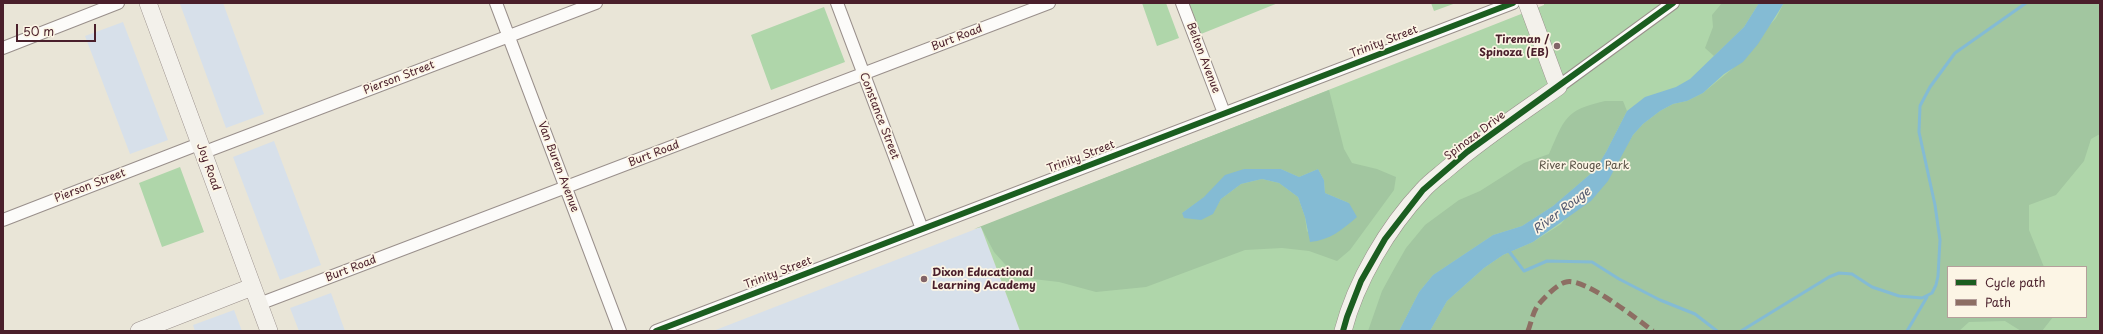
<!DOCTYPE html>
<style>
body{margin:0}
#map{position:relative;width:2103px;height:334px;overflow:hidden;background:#e9e5d7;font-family:"Playpen Sans",sans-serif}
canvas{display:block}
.frame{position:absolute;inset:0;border:4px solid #4a1f2b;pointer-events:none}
.legend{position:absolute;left:1947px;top:266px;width:140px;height:52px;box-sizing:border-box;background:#fcf5e5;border:1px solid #b59f9b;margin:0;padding:5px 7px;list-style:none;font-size:12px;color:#4a1f2b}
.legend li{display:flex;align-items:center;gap:8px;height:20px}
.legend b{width:20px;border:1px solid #b59f9b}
.scale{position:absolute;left:16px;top:24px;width:80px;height:18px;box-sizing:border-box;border:2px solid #4a1f2b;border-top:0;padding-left:5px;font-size:12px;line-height:14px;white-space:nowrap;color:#4a1f2b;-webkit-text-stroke:3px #fcf5e5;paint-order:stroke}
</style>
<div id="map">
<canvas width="2103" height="334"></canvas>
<div class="frame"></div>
<ul class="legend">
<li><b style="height:5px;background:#1b5e20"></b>Cycle path</li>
<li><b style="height:5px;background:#8d6e63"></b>Path</li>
</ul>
<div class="scale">50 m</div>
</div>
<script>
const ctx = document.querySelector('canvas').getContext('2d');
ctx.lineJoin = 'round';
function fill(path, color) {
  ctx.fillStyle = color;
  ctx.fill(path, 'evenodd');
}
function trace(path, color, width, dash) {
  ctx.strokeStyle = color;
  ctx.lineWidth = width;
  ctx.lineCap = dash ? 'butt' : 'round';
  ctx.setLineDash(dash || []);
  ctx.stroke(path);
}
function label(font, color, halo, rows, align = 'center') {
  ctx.font = font + ' "Playpen Sans",sans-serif';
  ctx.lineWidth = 3.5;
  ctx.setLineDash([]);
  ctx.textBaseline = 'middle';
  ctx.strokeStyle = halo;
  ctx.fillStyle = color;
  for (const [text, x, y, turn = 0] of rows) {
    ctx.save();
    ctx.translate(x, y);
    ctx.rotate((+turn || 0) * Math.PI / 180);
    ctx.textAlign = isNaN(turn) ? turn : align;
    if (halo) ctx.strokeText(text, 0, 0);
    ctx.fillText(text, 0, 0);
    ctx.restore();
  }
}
const built = new Path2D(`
 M183 3H223L264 114 226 128 180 4Z
 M123 22 168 140 130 154 85 36Z
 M274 141 321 265 280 280 233 157Z
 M981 227 1020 331H713Z
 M331 293 345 331H299L290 308Z
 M234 310 242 331H195L193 325Z`);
const green = new Path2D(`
 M1142 3H1166L1179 38 1157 46Z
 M1189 3H1278L1201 34Z
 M1431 3H1456L1434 11Z
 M1544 3H2100V331H1020L981 227 1516 16 1544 5ZM1948 267H2086V317H1948Z
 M824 7 845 62 771 90 751 35Z
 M180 167 204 232 162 247 139 183Z`);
const forest = new Path2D(`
 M1722 3H1759L1744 27 1714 56 1705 48 1713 27 1712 15Z
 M1784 3H2100V134L2091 139 2084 161 2056 195 2029 205V230L2044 267H1948V317H2053L2042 331H2021L2005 321 1969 322 1959 331H1430L1447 301 1484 268 1503 255 1533 242 1561 224 1623 152 1633 135 1643 124 1660 111 1673 104 1687 101 1703 93 1732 69 1776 18Z
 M1329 90 1344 149 1352 163 1377 169 1396 177 1394 190 1350 250 1337 261 1309 251 1282 248 1245 250 1146 287 1096 292 1059 282 1033 279 1012 272 994 252 981 227 974 229ZM1244 169H1281L1299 177 1318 169 1324 180 1325 193 1349 203 1307 232 1305 217 1298 197 1279 183 1262 179 1241 184 1221 199 1212 214 1182 213Z
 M1605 101H1623L1627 111 1606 152 1595 170 1553 206 1522 226 1493 235 1433 275 1419 292 1399 331H1368L1382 291 1394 269 1406 248 1425 225 1459 200 1480 191 1524 163 1549 154C1565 118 1565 110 1605 101Z`);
const water = new Path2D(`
 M1759 3H1784L1758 44 1743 62 1724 74 1703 93 1687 101 1673 104 1660 111 1643 124 1633 135 1608 181 1591 201 1533 242 1503 255 1484 268 1447 301 1430 331H1399L1419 292 1433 275 1493 235 1522 226 1553 206 1595 170 1606 152 1627 111 1645 97 1676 87 1690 79 1744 27Z
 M1244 169H1281L1299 177 1318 169 1324 180 1325 193 1349 203 1357 217C1342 230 1330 240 1310 242L1305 217 1298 197 1279 183 1262 179 1241 184 1221 199 1213 214 1201 220 1184 218 1182 213 1204 197 1225 175Z`);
const stream = new Path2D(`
 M1508 250 1524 271 1547 261 1592 262 1619 279 1660 300 1695 314 1717 331
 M1741 331 1829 277 1839 273 1852 274 1872 287 1899 296 1922 298 1932 293 1936 285 1938 276 1940 240 1935 205 1919 132 1920 106 1930 87 1955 53 2026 3
 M1907 331 1927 297`);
const street = new Path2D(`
 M496 3 620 331
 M837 3 922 229
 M1182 3 1224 113
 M3 48 118 3
 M1558 87 1673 3
 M202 153 596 3
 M3 220 199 144
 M259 304 1049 3
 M656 331 1513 3`);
const secondary = new Path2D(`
 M148 3 269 331
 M139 331 252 287
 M1343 331C1356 281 1388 227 1423 190 1430 182 1440 175 1448 168 1483 138 1521 113 1558 87L1527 3`);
const quiet = new Path2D(`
 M1528 331C1531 323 1533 312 1538 305 1544 298 1557 284 1566 282 1584 277 1638 320 1653 331`);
const cycleway = new Path2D(`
 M656 331 1513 3
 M1343 331 1347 317 1361 281 1385 239 1423 190 1467 152 1673 3`);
const markers = [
 [1557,46,4,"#826467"],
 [924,279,4,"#826467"]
];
const streetNames = [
 ["Burt Road",957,38,-21],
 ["Trinity Street",1384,42,-21],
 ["Belton Avenue",1203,58,69],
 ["Pierson Street",399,78,-21],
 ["Constance Street",879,116,69],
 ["Spinoza Drive",1475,136,-37],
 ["Burt Road",654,154,-21],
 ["Trinity Street",1081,157,-21],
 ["Joy Road",208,167,70],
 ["Van Buren Avenue",558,167,69],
 ["Pierson Street",90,186,-21],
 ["Burt Road",351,269,-21],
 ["Trinity Street",778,273,-21]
];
const poiNames = [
 ["Tireman /",1549,40],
 ["Spinoza (EB)",1549,53],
 ["Dixon Educational",932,273,"left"],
 ["Learning Academy",932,286,"left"]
];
const parkNames = [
 ["River Rouge Park",1584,166]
];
const waterNames = [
 ["River Rouge",1562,211,-37]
];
fill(built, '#d7e0ea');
fill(green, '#afd6aa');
fill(forest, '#a2c6a0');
fill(water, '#84bbd4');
trace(stream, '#84bbd4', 3);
trace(street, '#998f8b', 14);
trace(secondary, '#998f8b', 18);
trace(street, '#fcfbf9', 12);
trace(secondary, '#f3f1eb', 17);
trace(quiet, '#8d6e63', 5, [10, 5]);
trace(cycleway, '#1b5e20', 6);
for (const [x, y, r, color] of markers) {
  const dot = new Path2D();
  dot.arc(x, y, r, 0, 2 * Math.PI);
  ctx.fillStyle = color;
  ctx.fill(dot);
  trace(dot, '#fcf5e5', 1.5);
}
label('11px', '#4a1f2b', '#fcf5e5', streetNames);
label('bold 11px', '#4a1f2b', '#fcf5e5', poiNames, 'right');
label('11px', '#5a5246', '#fcf5e5', parkNames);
label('italic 12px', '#50566e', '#fcf5e5', waterNames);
</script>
